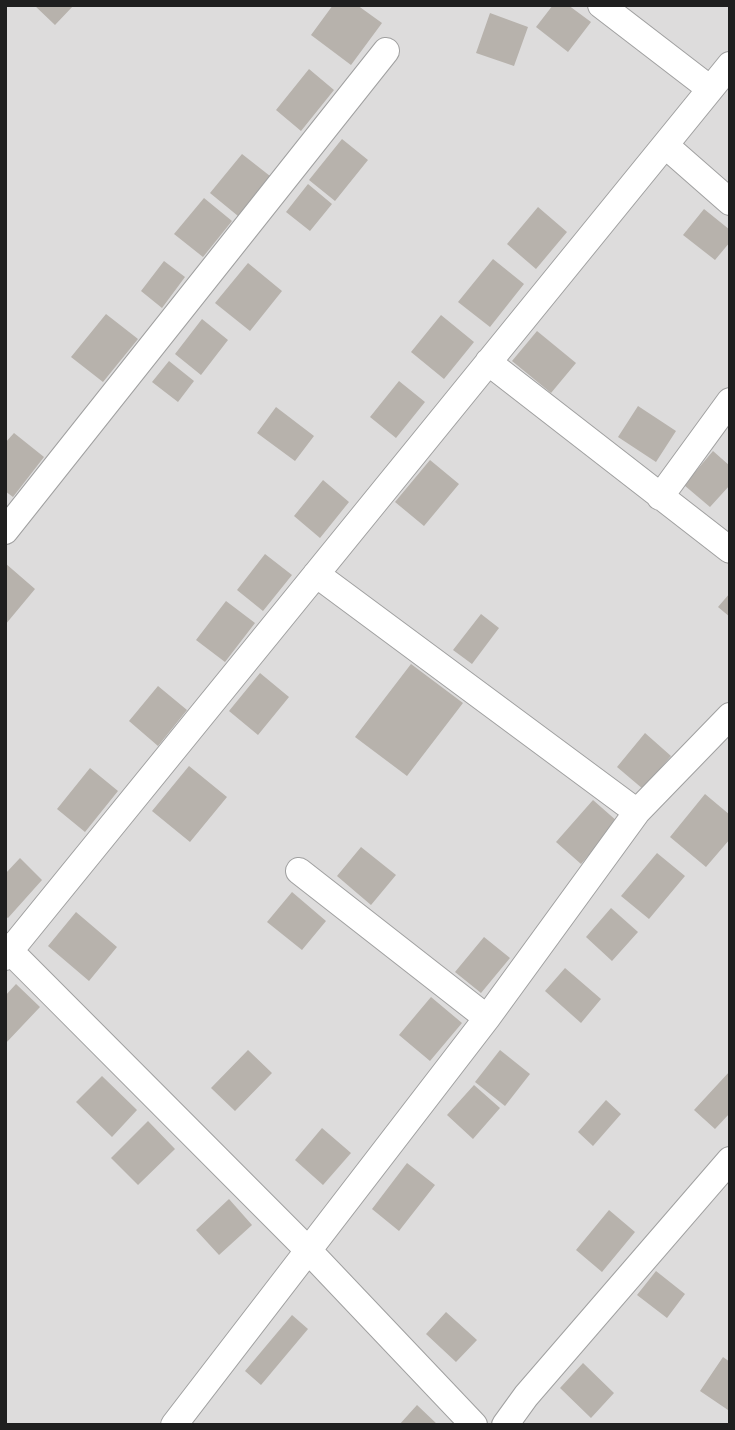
<!DOCTYPE html>
<style>
body{margin:0}
#map{position:relative;width:735px;height:1430px;overflow:hidden;background:#eeece6;font-family:"Public Sans",sans-serif}
canvas{display:block}
.frame{position:absolute;inset:0;border:7px solid #1f1f1f;pointer-events:none}
</style>
<div id="map">
<canvas width="735" height="1430"></canvas>
<div class="frame"></div>
</div>
<script>
const ctx = document.querySelector('canvas').getContext('2d');
ctx.lineJoin = 'round';
function fill(path, color) {
  ctx.fillStyle = color;
  ctx.fill(path, 'evenodd');
}
function trace(path, color, width, dash) {
  ctx.strokeStyle = color;
  ctx.lineWidth = width;
  ctx.lineCap = dash ? 'butt' : 'round';
  ctx.setLineDash(dash || []);
  ctx.stroke(path);
}
const residential = new Path2D(`
 M5 5H730V1425H5Z`);
const building = new Path2D(`
 M34 5H74L55 25Z
 M333 5H357L382 23 351 65 311 35Z
 M553 5H568L591 22 568 52 536 27Z
 M490 13 528 27 514 66 476 53Z
 M309 69 334 90 301 131 276 110Z
 M342 139 368 160 335 201 309 180Z
 M242 154 270 176 238 216 210 193Z
 M308 184 332 204 310 231 286 212Z
 M204 198 232 221 203 257 174 234Z
 M538 207 567 232 536 269 507 244Z
 M704 209 730 230V242L715 260 683 235Z
 M493 259 524 284 490 327 458 302Z
 M164 261 185 277 162 308 141 291Z
 M248 263 282 291 250 331 215 303Z
 M106 314 138 339 103 382 71 357Z
 M441 315 474 342 444 379 411 352Z
 M202 319 228 340 201 375 175 354Z
 M537 331 576 363 551 393 512 361Z
 M169 361 194 381 178 402 152 382Z
 M399 381 425 402 396 438 370 417Z
 M638 406 676 431 656 462 618 437Z
 M276 407 314 436 295 461 257 433Z
 M14 433 44 457 13 497 5 491V443Z
 M713 451 730 466V485L710 507 684 485Z
 M430 460 459 484 424 526 395 502Z
 M323 480 349 502 320 538 294 516Z
 M265 554 292 575 263 611 237 590Z
 M5 563 35 589 5 625Z
 M730 593V617L718 607Z
 M226 601 255 623 225 662 196 640Z
 M481 614 499 628 472 664 453 650Z
 M411 664 463 703 407 776 355 737Z
 M260 673 289 697 258 735 229 711Z
 M158 686 187 710 158 746 129 721Z
 M645 733 671 756 643 789 617 767Z
 M189 766 227 797 190 842 152 811Z
 M90 768 118 791 85 832 57 809Z
 M705 794 730 815V839L706 867 670 837Z
 M593 800 618 822 581 864 556 842Z
 M361 847 396 875 371 905 337 876Z
 M657 853 685 876 649 919 621 896Z
 M20 858 42 880 8 918 5 916V874Z
 M292 892 326 921 302 950 267 922Z
 M611 908 638 932 612 961 586 937Z
 M76 912 117 947 89 981 48 946Z
 M484 937 510 958 481 993 455 972Z
 M565 968 601 999 581 1023 545 991Z
 M16 984 40 1007 5 1044V996Z
 M431 997 462 1023 430 1061 399 1035Z
 M248 1050 272 1073 235 1111 211 1088Z
 M500 1050 530 1074 505 1106 475 1082Z
 M730 1071V1113L715 1129 694 1110Z
 M102 1076 137 1110 112 1137 76 1102Z
 M474 1085 500 1108 473 1139 447 1115Z
 M606 1100 621 1114 593 1146 578 1132Z
 M148 1121 175 1149 138 1185 111 1158Z
 M322 1128 351 1153 323 1185 295 1160Z
 M407 1163 435 1185 399 1231 372 1209Z
 M229 1199 252 1225 219 1255 196 1230Z
 M609 1210 635 1232 602 1272 576 1250Z
 M656 1271 685 1294 667 1318 637 1295Z
 M446 1312 477 1340 456 1362 426 1334Z
 M292 1315 308 1329 261 1385 245 1371Z
 M723 1357 730 1362V1407L728 1410 700 1391Z
 M583 1363 614 1393 591 1418 560 1388Z
 M417 1405 438 1425H399Z`);
const minor = new Path2D(`
 M601 5 709 88
 M665 145 730 202
 M488 362 730 550
 M660 497 730 401
 M5 531 386 51
 M316 574 637 812
 M299 871 487 1018
 M5 946 307 1249 474 1425
 M5 957 730 65
 M174 1425 487 1018 637 812 730 716
 M505 1425 526 1396 730 1160`);
fill(residential, '#dddcdc');
fill(building, '#b7b2ac');
trace(minor, '#a0a0a0', 28);
trace(minor, '#fff', 26);
</script>
